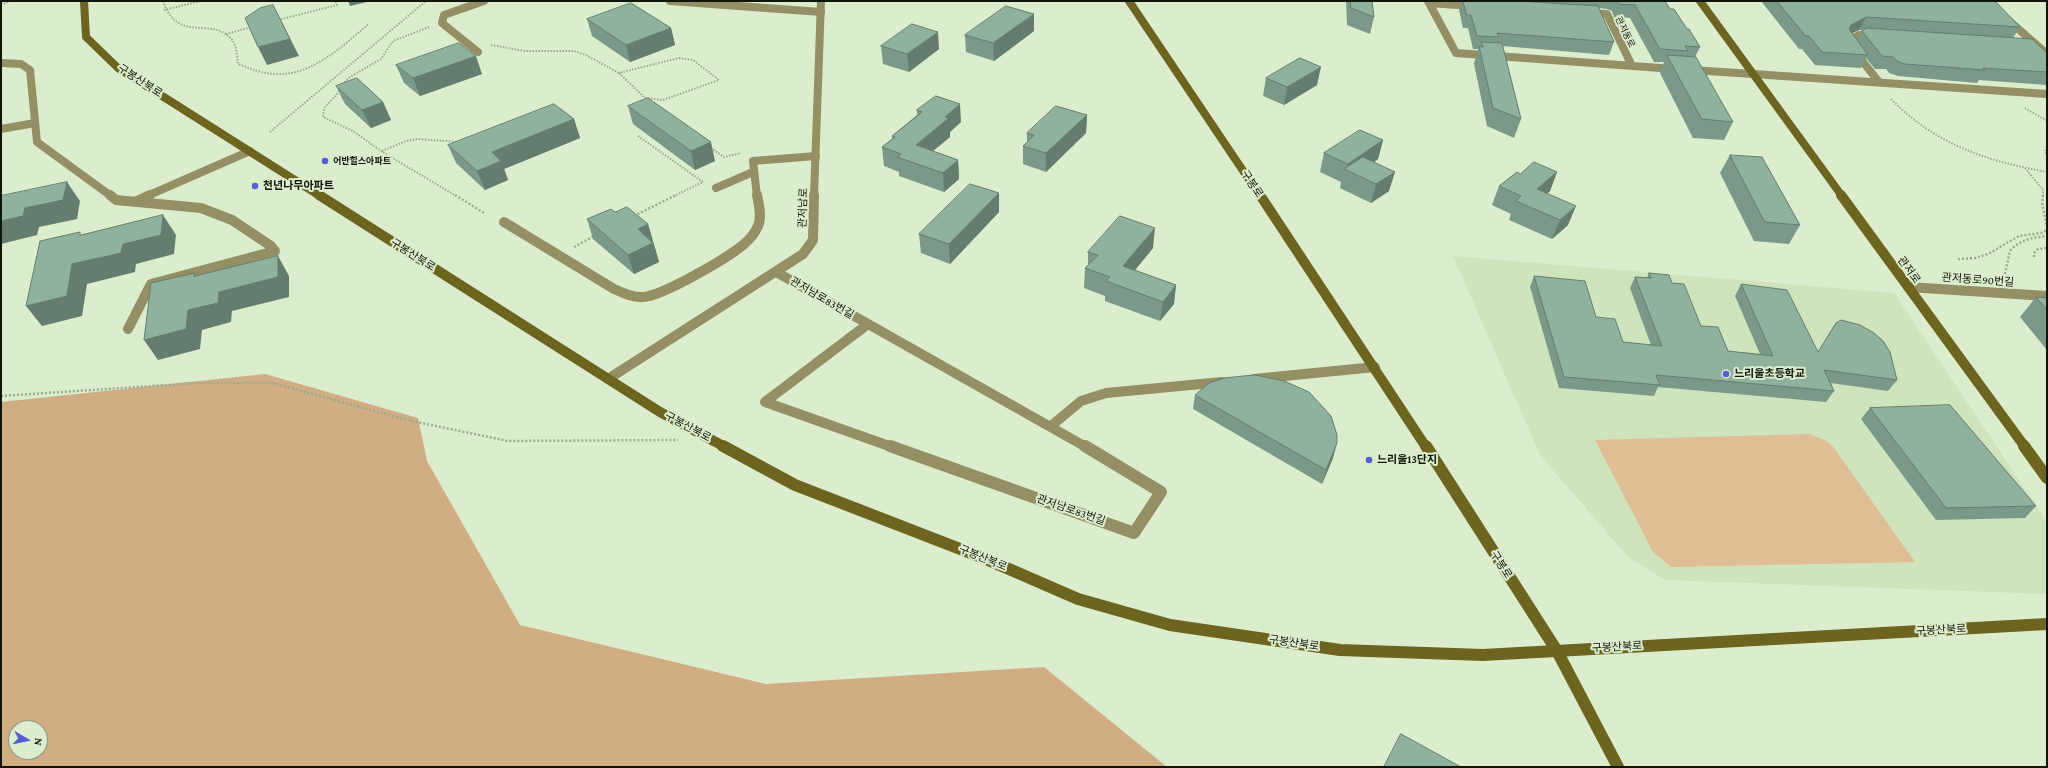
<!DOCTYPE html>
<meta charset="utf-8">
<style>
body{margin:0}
#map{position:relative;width:2048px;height:768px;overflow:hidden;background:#dbedcc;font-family:"Crimson Pro",serif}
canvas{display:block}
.frame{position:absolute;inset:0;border:2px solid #0f1509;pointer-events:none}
.north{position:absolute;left:8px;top:720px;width:40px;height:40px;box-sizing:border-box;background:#dbedcc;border:1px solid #89977e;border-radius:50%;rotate:99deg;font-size:11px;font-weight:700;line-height:16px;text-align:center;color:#0f1509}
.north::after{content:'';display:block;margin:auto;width:14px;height:18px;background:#565cd3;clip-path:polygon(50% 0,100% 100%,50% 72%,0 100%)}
</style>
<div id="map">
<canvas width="2048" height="768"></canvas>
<div class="frame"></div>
<div class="north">N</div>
</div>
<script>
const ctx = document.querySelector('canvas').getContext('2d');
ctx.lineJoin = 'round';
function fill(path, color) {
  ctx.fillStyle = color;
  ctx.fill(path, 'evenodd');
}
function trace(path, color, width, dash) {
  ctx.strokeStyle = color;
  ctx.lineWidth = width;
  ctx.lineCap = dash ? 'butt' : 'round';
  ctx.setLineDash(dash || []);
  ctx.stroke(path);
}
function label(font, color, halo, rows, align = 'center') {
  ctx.font = font + ' "Crimson Pro","Noto Sans KR",serif';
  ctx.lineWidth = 4;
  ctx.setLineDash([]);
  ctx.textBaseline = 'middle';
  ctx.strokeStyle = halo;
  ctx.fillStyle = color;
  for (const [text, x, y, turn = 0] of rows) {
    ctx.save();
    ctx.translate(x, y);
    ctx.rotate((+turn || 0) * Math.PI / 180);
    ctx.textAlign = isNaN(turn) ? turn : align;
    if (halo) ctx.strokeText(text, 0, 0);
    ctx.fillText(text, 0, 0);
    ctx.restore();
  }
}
const built = new Path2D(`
 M1453 256 1894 293 2047 522V594L1665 580 1628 557 1540 455Z`);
const green = new Path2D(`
 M1809 434 1827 441 1834 448 1915 562 1671 567 1653 552 1595 440Z`);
const forest = new Path2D(`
 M265 374 418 418 427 461 520 625 766 684 1044 667 1167 767H1V402ZM16 728H40V752H16Z`);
const pathFar1 = new Path2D(`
 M163 1C178 45 212 15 232 40 237 46 237 56 238 64 251 69 263 74 276 74 313 76 343 45 369 24
 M1 5 10 1
 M164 10 201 1
 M278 20 337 5 335 1
 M429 27 393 41 381 59 348 78 338 93 324 108 323 117 353 131 381 151 456 196
 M226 34 252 27
 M491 45 525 51H574L586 55 619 73
 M679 58 693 60 719 80 663 100 645 98 619 73Z
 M1891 99C1935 144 1986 161 2047 172
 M2025 108 2047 121
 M270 132 426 1
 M638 136 703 182 674 196
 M2047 147 2045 152 2047 155
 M711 148 724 157 741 153
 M382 151 406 141 417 139 460 142
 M2025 168 2043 190V196`);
const path = new Path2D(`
 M455 195 484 213
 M2043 195 2042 203 2047 226
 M634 216 676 195
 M574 247 594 236
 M2034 257V253L2038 249 2047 248
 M1958 259 1975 258 1988 254 2019 236 2041 233 2047 230
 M2004 278 2010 251C2019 240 2034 237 2047 236
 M1 396 197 383H273L407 420 508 441 678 440`);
const laneFar2 = new Path2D(`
 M670 1 821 12
 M1872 36 1859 35 1847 42 1879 82
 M478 52 442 23 444 15 484 1
 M1 63 21 64 30 70 37 142 111 196
 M1753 74 2047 94
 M1 129 35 123
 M716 188 753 172
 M147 196 250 151
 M757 196 753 161 816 156`);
const laneFar1 = new Path2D(`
 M110 195 116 200 201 208 232 220 271 246 275 251 151 284 128 329
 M137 201 150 195
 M504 222 614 289C623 293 633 298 643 297 663 296 727 258 743 245 749 240 755 233 758 226 762 217 759 205 757 195
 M776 272 1086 447
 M868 324 765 402 892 447
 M1254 379 1375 367
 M1051 426 1081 401 1106 393 1222 382`);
const lane = new Path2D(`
 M890 446 1134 533 1161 492 1085 446`);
const streetFar1 = new Path2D(`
 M1428 1 1456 53 1674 69
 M1429 3 1473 6
 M1589 13 1607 14 1632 66
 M2008 20 2047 54
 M1692 70 1753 74
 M814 196 821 1`);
const street = new Path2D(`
 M1908 287 2047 296
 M608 379 803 254 813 240 814 195`);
const secondaryFar2 = new Path2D(`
 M84 1 86 37 118 68 320 196
 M1129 1 1260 196
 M1700 1 1842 196`);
const secondaryFar1 = new Path2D(`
 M319 195 660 412 725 447
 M1260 195 1426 447
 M1841 195 2025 447`);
const secondary = new Path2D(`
 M723 446 795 485 986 559 1078 599 1170 625 1340 650 1483 655 2047 624
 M1426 446 1557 651 1618 767
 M2024 446 2047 478`);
const wall = new Path2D(`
 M1346 1H1372L1374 17 1370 34 1347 25Z
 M1461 1H1665L1670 9 1687 29 1700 47 1695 57 1733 122 1724 140 1693 138 1660 73 1664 62H1654L1630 18 1614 17 1612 11 1607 9 1599 8 1614 42 1609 55 1502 46 1521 119 1514 138 1487 126 1474 64 1478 49H1473L1468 28H1463L1459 10Z
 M1761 1H1992L2020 27 2013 38 2047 53V85L1979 80 1977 83 1898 76 1889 73 1886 69H1875L1866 58 1861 68 1815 65 1802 49H1799ZM1859 30H1864L1862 31 1857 40 1852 33Z
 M587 19 671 28 675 45 630 62 592 36Z
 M1034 31 994 61 966 52 965 35Z
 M881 46 939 49 909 72 883 64Z
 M396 65 482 74 420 96 404 83Z
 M1266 78 1317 85 1284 105 1263 96Z
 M336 86 383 102 391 120 371 128 345 104Z
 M628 106 715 161 695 170 633 124Z
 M917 110 961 122 950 132V137L933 151 958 160 959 179 944 192 899 176V172L884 166 882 147 892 139V136L917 115Z
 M1087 115 1086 133 1046 172 1023 164V146L1027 142V133Z
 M574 119 580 138 504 169 508 180 485 190 456 163 448 145Z
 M1383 140 1378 159 1374 162 1389 191 1371 203 1340 188 1341 182 1320 172 1324 153Z
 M1730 155 1800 225 1789 244 1754 241 1720 173Z
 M1557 172 1550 191 1547 194 1568 225 1552 239 1509 220 1511 214 1492 205 1499 186 1520 174Z
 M999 193V212L950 264 921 253 919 234Z
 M615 212 648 224 659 262 634 274 593 239 587 219Z
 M1153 248 1135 270 1176 285 1174 304 1160 321 1105 301V296L1084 288 1085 268 1088 266V252Z
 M1649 273 1672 283 1701 326 1728 351 1760 354 1735 296 1741 284 1818 352 1836 323 1897 380 1888 391 1831 383 1834 391 1826 402 1658 387 1654 396 1559 388 1530 287 1534 276 1596 317 1623 342 1651 345 1630 288 1635 277 1647 278Z
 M2036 297 2047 298V350L2020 317Z
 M1195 395 1333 458 1322 484 1193 409Z
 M1870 408 2036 506 2025 518 1936 520 1861 419Z`);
const shadedWall = new Path2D(`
 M348 1H371L350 6Z
 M273 5 299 56 267 65 258 47Z
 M1034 14V31L994 61 993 43Z
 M1866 17 1859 30 1844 37 1851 25Z
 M671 28 675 45 630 62 626 45Z
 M938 32 939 49 909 72 907 54Z
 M476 56 482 74 420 96 413 78Z
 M1321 67 1317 85 1284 105 1287 87Z
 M383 102 391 120 371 128 362 110Z
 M960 104 961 122 950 132V137L917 164 916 145 945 117Z
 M1087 115 1086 133 1046 172V153Z
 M574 119 580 138 504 169 508 180 485 190 477 171 492 152Z
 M1383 140 1378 159 1356 175 1346 170 1348 164Z
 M711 142 715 161 695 170 691 151Z
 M958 160 959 179 944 192 943 173Z
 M1395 172 1389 191 1371 203 1376 184Z
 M1557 172 1550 191 1531 207 1537 189Z
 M67 182 80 201 77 219 39 227 37 235 1 244V221Z
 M999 193V212L950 264 949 244Z
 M1576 206 1568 225 1552 239 1560 220Z
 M163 215 176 235 174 254 136 264 135 272 87 284 82 316 42 326 26 306 72 264 123 244Z
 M648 224 659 262 634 274 628 255 638 229Z
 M1155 228 1153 248 1122 286 1123 266Z
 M278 256 289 276V297L232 311 231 322 202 330 200 349 158 360 144 340 188 310Z
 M1176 285 1174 304 1160 321 1163 302Z
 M1337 443 1333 458 1322 484 1326 470Z`);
const building = new Path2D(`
 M1351 1H1372L1374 17 1351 8Z
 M1463 1H1519L1598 6 1614 42 1497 33 1498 37 1477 36 1471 15H1467Z
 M1617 1H1665L1670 9H1674L1687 29H1689L1700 47 1685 46 1688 51 1660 49 1635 5 1619 4Z
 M1777 1H1992L1996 2 2020 27 1866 17 1851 25 1849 29 1868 55 1822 52 1809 36H1806Z
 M631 3 671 28 626 45 587 19Z
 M273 5 290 39 258 47 245 18 260 8Z
 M1006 6 1034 14 993 43 965 35Z
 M912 24 938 32 907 54 881 46Z
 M1867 28 2032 39 2047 53V72L1983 68 1985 70 1905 64 1897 61 1893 57 1882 56 1862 31Z
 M1481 42 1502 43 1521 119 1493 108 1479 46 1483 47Z
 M459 43 476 56 413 78 396 65Z
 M1667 55 1696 57 1733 122 1702 119Z
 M1300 58 1321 67 1287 87 1266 78Z
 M357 78 383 102 362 110 336 86Z
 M936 96 960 104 945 117 949 118 916 145 958 160 943 173 897 157 901 154 882 147 895 137 892 136 922 112 917 110Z
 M648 98 711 142 691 151 628 106Z
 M554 104 574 119 492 152 501 161 477 171 448 145Z
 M1056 106 1087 115 1046 153 1023 146 1034 135 1027 133Z
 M1360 130 1383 140 1348 164 1324 153Z
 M1730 155 1762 157 1800 225 1765 222Z
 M1363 157 1395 172 1376 184 1344 169Z
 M1534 162 1557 172 1537 189 1576 206 1560 220 1516 201 1521 196 1499 186 1517 172 1520 174Z
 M67 182 63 200 25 208 23 216 1 221V196Z
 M970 184 999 193 949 244 919 234Z
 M627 207 648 224 638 229 653 243 628 255 587 219 611 209 615 212Z
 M163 215 161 235 123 244 121 253 72 264 67 296 26 306 40 241 80 232V235Z
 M1120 216 1155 228 1123 266 1176 285 1163 302 1106 281 1110 277 1085 268 1098 255 1088 252Z
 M278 256V277L219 292 218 303 188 310 186 329 144 340 151 283 195 273 194 276Z
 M1649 273 1669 275 1672 283 1684 284 1701 326 1718 327 1728 351 1773 356 1741 284 1787 290 1818 352 1836 323 1841 320 1860 325 1874 333 1883 341 1890 352 1897 380 1824 370 1834 391 1656 375 1660 385 1564 377 1534 276 1585 281 1596 317 1615 319 1623 342 1662 346 1635 277 1651 278Z
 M2036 297 2047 298V310Z
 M1255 375 1284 381 1309 392 1331 416 1337 435V443L1326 470 1195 395 1209 383 1224 378Z
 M1950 405 2036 506 1946 508 1870 408Z
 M1401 734 1461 767H1384Z`);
const markers = [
 [325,161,4,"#565cd3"],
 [255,186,4,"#565cd3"],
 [1726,374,4,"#565cd3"],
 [1369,460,4,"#565cd3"]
];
const farStreetnames = [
 ["관저동로",1625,32,64]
];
const farPoinames = [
 ["어반힐스아파트",333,161]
];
const streetNames = [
 ["구봉산북로",140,81,33],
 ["구봉로",1252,184,56],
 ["관저남로",803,208,-88],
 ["구봉산북로",413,255,32],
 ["관저로",1909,270,54],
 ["관저동로90번길",1978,280,4],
 ["관저남로83번길",822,298,30],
 ["구봉산북로",688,427,28],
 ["관저남로83번길",1071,510,19],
 ["구봉산북로",983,558,22],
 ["구봉로",1501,565,57],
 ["구봉산북로",1941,630,-3],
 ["구봉산북로",1294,643,8],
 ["구봉산북로",1617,647,-3]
];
const poiNames = [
 ["천년나무아파트",263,186],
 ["느리울초등학교",1734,374],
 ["느리울13단지",1377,460]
];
fill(built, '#cfe4bc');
fill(green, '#dfbe95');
fill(forest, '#d0ad82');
trace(pathFar1, '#9baa8f', 2, [1.5, 1.5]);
trace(path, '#9baa8f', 2.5, [2, 2]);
trace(laneFar2, '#948f65', 8);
trace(laneFar1, '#948f65', 10);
trace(lane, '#948f65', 12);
trace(streetFar1, '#948f65', 8);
trace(street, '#948f65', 10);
trace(secondaryFar2, '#6d641f', 8);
trace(secondaryFar1, '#6d641f', 10);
trace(secondary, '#6d641f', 12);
fill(wall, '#7b9988');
fill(shadedWall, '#647d6f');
fill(building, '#8fb29e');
trace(building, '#647d6f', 1);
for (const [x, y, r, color] of markers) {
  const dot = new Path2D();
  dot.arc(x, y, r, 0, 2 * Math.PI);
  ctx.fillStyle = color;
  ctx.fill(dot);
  trace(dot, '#dbedcc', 1.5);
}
label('9px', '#0f1509', '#dbedcc', farStreetnames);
label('bold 9px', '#0f1509', '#dbedcc', farPoinames, 'left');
label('11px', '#0f1509', '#dbedcc', streetNames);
label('bold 11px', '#0f1509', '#dbedcc', poiNames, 'left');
</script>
